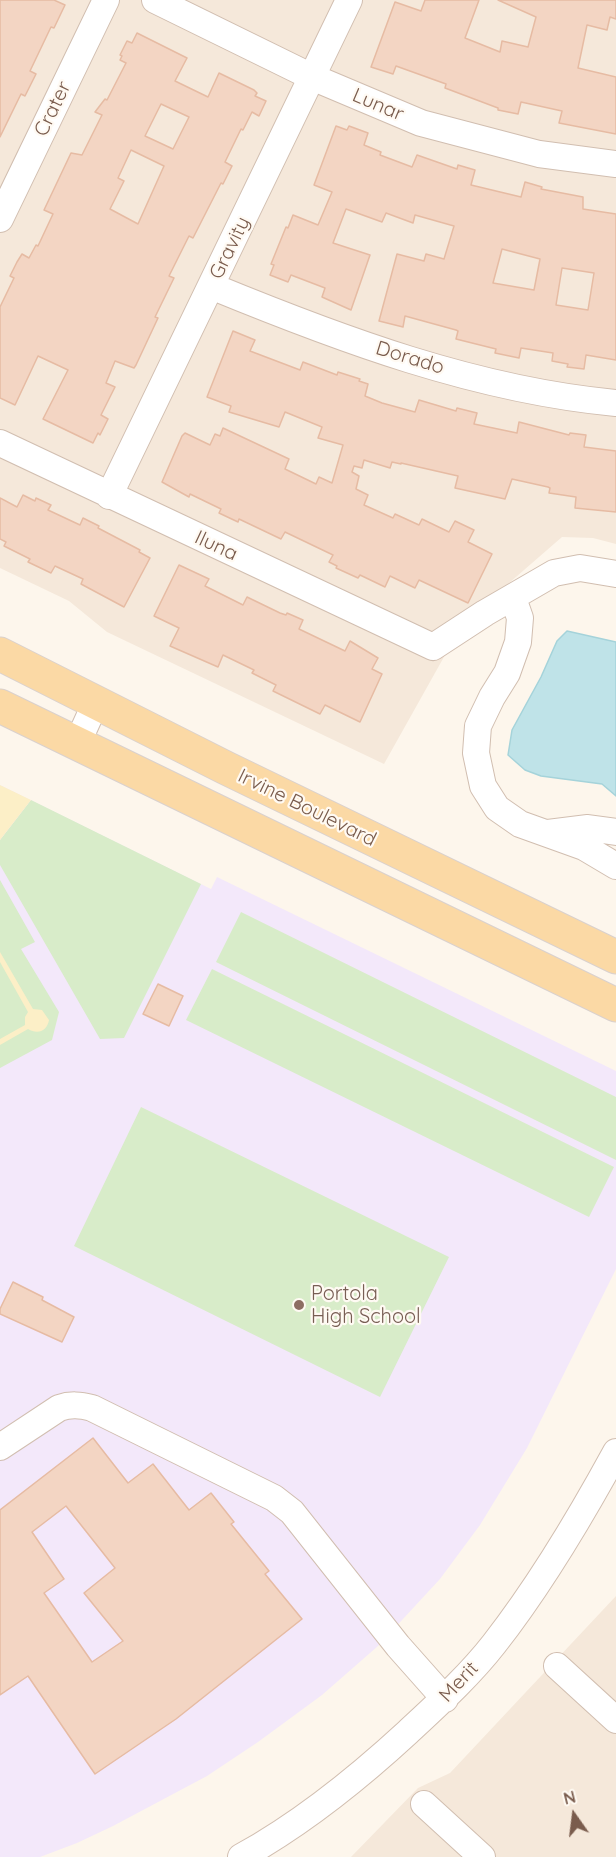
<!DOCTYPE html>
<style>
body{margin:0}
#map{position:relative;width:616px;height:1857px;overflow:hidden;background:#fdf6ec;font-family:Quicksand,sans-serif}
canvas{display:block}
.north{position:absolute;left:544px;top:1785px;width:60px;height:60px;-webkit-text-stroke:4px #fffaf3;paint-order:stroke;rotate:346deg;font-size:16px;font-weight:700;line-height:24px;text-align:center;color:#7a5c4d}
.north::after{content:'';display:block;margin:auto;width:21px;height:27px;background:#7a5c4d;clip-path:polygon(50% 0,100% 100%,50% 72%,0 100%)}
</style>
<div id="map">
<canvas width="616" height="1857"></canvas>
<div class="north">N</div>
</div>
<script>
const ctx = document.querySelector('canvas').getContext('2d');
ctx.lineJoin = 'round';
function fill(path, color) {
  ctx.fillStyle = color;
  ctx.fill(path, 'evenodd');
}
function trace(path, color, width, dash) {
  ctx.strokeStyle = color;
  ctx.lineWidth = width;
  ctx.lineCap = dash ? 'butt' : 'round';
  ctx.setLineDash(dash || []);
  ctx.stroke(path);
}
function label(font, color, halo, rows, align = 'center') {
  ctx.font = font + ' Quicksand,sans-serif';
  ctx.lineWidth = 4.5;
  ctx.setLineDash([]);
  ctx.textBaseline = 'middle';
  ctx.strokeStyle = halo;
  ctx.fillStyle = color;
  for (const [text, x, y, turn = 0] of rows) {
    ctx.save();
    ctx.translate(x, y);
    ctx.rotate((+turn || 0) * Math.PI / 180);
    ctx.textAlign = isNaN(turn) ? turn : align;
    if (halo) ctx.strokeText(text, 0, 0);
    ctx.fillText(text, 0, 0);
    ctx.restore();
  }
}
const residential = new Path2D(`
 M0 0H616V544L593 538 562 537 463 623 384 764 107 632 69 601 0 568Z
 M616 1596V1857H351L418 1788 450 1773Z`);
const education = new Path2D(`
 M0 785 211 889 217 877 616 1071V1269L527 1448 480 1525 440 1579 378 1646 322 1695 258 1742 207 1776 113 1826 77 1843 40 1857H0Z`);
const green = new Path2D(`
 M31 800 201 884 124 1038 100 1039 0 865V840Z
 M0 880 35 942 21 949 59 1012 52 1040 0 1068Z
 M241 912 616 1097V1160L216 962Z
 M212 969 614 1167 589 1217 186 1020Z
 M141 1107 449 1257 380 1397 74 1246Z`);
const sand = new Path2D(`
 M0 785 31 800 0 840Z
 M0 952 33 1009 42 1010 49 1020C47 1031 38 1035 28 1029L0 1045V1039L25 1025V1017L28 1012 0 962Z`);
const water = new Path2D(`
 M567 631 616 642V796L602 784 541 776 525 770 508 755 512 730 541 677 557 641Z`);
const building = new Path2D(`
 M0 0H54L65 5 54 28 51 27 30 71 36 74 25 96 21 94 0 137Z
 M425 0H479L465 38 500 52 502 41 528 47 536 17 498 0H616V19L610 17 607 30 587 25 578 68 616 77V134L559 123 562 111 521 102 518 114 498 110V108L445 88 446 84 396 66 393 74 371 67 395 2 421 11Z
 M137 33 187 58 175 81 208 97 219 73 254 90 257 93 255 96 266 101 259 116 252 112 243 130 241 129 225 162 232 166 223 184 221 183 193 238 189 236 169 276 174 278 155 317 158 318 136 365 134 368 115 361 106 383 115 387 101 415 108 419 100 435 98 433 93 443 43 419 68 370 38 356 15 405 0 398V307L14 278 10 276 17 262 22 254 29 258 36 245 38 246 53 214 44 210 71 153 82 155 102 115 95 112 105 99 107 100 126 63 120 60 122 56 120 55 127 41 132 43ZM161 104 189 117 173 149 145 136ZM131 150 164 166 138 224 110 209 124 181 118 178Z
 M336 126 347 130 349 126 368 133 364 145 381 152 380 155 412 167 417 155 457 169 458 165 475 170 471 185 521 197 525 182 542 187 541 189 583 197V209L616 214V360L586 355 584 369 567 367 568 364 552 361 553 353 521 348 519 358 495 353 496 349 456 339 458 331 456 330 405 316 403 327 379 321 397 254 424 261 426 254 444 259 454 226 415 215 413 223 386 213 382 222 346 209 333 243 370 255 351 310 322 297 325 288 291 275 288 282 270 275 274 265 271 264 286 227 288 228 293 215 318 225 332 192 314 185ZM502 249 540 259 534 290 493 283ZM562 268 594 273 588 310 556 305Z
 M233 331 255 340 250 351 300 370 303 362 337 375 338 372 360 379 359 381 368 384 365 396 382 403 415 412 419 400 456 411 457 408 477 413 474 424 517 433 519 422 569 435 570 433 586 435 584 447 616 451V512L575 508 576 497 549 493 550 488 548 487 512 479 505 499 455 488 458 476 401 463V464L392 462 390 468 364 460 362 468 354 466 352 472 359 476 356 489 368 495 364 505 393 518 395 514 419 525 422 519 449 532 455 521 474 530 468 542 492 554 468 603 419 580 415 588 390 576 385 587 360 575 358 578 336 568 337 566 329 562 333 555 285 532 281 539 239 519 238 522 219 513 221 509 190 494 189 497 162 482 182 436 185 433 210 445 215 434 220 436 223 428 289 459 285 469 316 484 319 477 332 483 343 445 318 438 322 427 285 412 279 427 229 412 231 406 207 397Z
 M23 495 35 501 36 498 51 505 48 510 80 525 83 518 99 526 98 528 140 550 139 552 150 558 124 607 81 584 83 579 55 566 51 573 28 562 30 559 4 546 6 542 0 539V498L17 507Z
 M179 565 209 579 205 586 243 605 247 597 280 613 286 615 287 613 303 620 299 629 345 651 350 641 378 658 372 669 382 674 360 722 325 705 320 714 273 691 276 685 252 673 254 670 223 655 218 667 170 646 179 628 154 616Z
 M158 984 183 996 169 1026 143 1014Z
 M13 1282 43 1297 42 1300 74 1317 62 1342 0 1314V1309Z
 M93 1438 128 1483 153 1464 189 1510 211 1493 234 1522 231 1524 269 1571 265 1574 302 1619 176 1719 95 1774 28 1676 0 1695V1510ZM66 1506 115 1568 84 1593 123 1641 92 1662 44 1593 64 1579 32 1532Z`);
const minor = new Path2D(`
 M155 0 312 77 421 123 539 154 616 164
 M0 219 106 0
 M211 286C340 339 476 390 616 403
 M0 443 433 647 485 613 554 573 580 568 616 574
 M109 496 349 0
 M513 598 520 618 518 642 507 673 492 697 478 726 476 753 483 786 497 808 520 824 584 847 616 866
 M77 744 96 702
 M548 833 588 828 616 832
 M0 1447 59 1408C71 1404 80 1405 92 1408L274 1498 292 1512 398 1646 445 1699
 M557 1666 616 1720
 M424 1804 482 1857
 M241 1857C303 1823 357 1779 408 1732 438 1704 469 1676 494 1644 541 1584 580 1518 616 1452`);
const major = new Path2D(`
 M0 654 226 768 616 957
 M0 706 616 1005`);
const markers = [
 [299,1305,6,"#8d6e63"]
];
const streetNames = [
 ["Lunar",378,105,23],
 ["Crater",53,109,-64],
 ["Gravity",230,248,-64],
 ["Dorado",410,358,17],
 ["Iluna",216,546,25],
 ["Irvine Boulevard",307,808,26],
 ["Merit",459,1682,-47]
];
const educationNames = [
 ["Portola",311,1294],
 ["High School",311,1317]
];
fill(residential, '#f5e8da');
fill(education, '#f3e8fa');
fill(green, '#d8ecc9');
fill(sand, '#fcefc7');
fill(water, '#bfe3e8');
trace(water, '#a5d3da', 1.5);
fill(building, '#f3d5c3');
trace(building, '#e6bba3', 1.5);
trace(minor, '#d1beb0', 28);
trace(major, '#dad1cd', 35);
trace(minor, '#fff', 26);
trace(major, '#fbd9a5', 33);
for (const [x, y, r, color] of markers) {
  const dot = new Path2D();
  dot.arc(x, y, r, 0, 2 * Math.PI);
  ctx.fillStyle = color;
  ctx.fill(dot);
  trace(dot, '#fffaf3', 2);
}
label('20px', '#7a5c4d', '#fffaf3', streetNames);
label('20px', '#785e54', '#fffaf3', educationNames, 'left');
</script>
